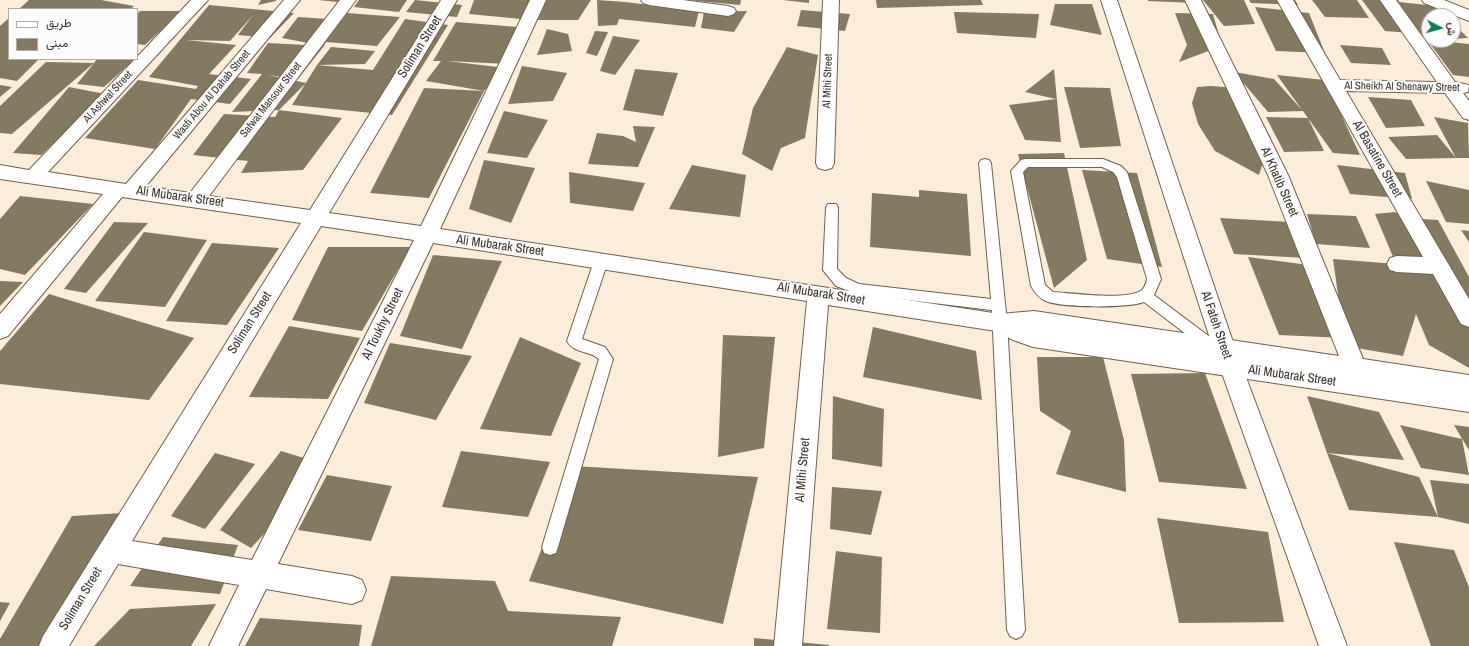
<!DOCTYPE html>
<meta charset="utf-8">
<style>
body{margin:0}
#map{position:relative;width:1469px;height:646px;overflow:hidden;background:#fcecda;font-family:"Archivo Narrow",Vazirmatn,sans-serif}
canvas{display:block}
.legend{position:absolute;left:8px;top:8px;width:130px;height:52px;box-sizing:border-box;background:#fcfcfc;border:1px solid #b0aca9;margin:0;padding:5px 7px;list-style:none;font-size:12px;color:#3d352c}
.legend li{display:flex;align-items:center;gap:8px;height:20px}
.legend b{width:20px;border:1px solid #b0aca9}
.north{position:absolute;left:1421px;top:8px;width:40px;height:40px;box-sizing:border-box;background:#fcfcfc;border:1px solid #b0aca9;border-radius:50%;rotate:96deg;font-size:11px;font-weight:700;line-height:16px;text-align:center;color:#3d352c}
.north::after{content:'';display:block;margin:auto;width:14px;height:18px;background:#147850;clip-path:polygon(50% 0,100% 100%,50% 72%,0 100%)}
</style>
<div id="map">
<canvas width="1469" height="646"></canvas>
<ul class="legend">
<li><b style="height:5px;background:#fff"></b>طريق</li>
<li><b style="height:11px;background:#847a62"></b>مبنى</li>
</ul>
<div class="north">ش</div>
</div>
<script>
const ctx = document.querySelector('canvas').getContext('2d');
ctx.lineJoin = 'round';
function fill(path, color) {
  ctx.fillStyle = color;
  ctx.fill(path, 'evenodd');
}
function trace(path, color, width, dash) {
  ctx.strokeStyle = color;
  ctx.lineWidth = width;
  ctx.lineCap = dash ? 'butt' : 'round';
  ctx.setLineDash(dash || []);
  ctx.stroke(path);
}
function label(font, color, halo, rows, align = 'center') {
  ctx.font = font + ' "Archivo Narrow",sans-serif';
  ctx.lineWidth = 4;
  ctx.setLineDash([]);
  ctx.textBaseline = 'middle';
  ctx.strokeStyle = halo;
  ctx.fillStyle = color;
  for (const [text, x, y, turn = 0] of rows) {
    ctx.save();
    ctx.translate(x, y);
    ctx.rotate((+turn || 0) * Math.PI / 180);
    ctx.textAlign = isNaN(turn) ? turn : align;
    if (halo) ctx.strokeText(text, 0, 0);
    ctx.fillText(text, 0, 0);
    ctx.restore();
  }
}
const building = new Path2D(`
 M29 0H101L134 6 131 9H19Z
 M261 0H276V1L258 5Z
 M318 0H339L338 2Z
 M359 0H407L399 12 354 7Z
 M415 0 462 5 457 17 406 12Z
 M474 0H533L521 19 469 14Z
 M546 0H591L578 20H538Z
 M597 0 625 2 699 11 695 27 619 19 617 25 598 26Z
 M687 0H741L740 5Z
 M783 0H809V3Z
 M876 0H981L983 5 877 8Z
 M1148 0H1194L1195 3 1148 1Z
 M1203 0H1244L1255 24 1224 26Z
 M1249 0H1295L1298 5 1251 3Z
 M1312 0H1357L1369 18 1325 17Z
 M1362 0H1398L1399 2 1436 6 1446 16H1429V40L1469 44V77L1453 75 1423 34 1385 31Z
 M1055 4H1092L1102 35 1050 25Z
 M209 5 294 13 270 38 238 35 253 15 230 41 186 40 236 45 209 74 251 79 230 104 191 99 155 149 85 138 138 80 196 89 198 86 149 77Z
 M1255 7 1309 13 1325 53 1276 51Z
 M801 10 850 14 845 31 797 26Z
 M140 11H182L145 45 137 44V14Z
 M747 11 734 32 701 28 704 12Z
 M954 12 1039 14 1036 38 957 33Z
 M347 13 400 17 377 46 326 42 324 46 282 38 298 17 342 20Z
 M1175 13 1213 14 1222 46 1179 62 1187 45Z
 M9 18V59H39L17 81 0 78V26Z
 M405 19 448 25 392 115 292 105 317 65 331 47 375 51 365 64 317 65 373 70Z
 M456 22 518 27 508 64 447 61 506 68 484 91 429 198 370 193 424 88 484 91 426 81 441 61H433Z
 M1453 23 1468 38 1453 39Z
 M547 29 568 34 572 51 537 55Z
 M595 31 608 32 597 56 586 53Z
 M613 36 640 40 615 75 600 71Z
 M268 43 324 46 298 79 268 75 306 83 279 110 342 118 303 170 241 173 248 161 193 155 224 114 275 117 279 110 232 112 262 74 247 73Z
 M1340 45 1382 48 1391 65 1351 63Z
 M787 47 818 55 805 138 781 148 772 171 742 154 753 108Z
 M97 59H135L104 87 77 84 94 63 12 134 0 133V106L46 62 94 63Z
 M522 66 567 73 553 101 508 104Z
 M635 69 678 73 663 116 623 110Z
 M1054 69 1061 142 1025 140 1009 105 1056 99 1025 92Z
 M1234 72 1274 79 1302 110 1277 75 1325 80 1360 155 1333 153 1303 111 1268 112Z
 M0 85 12 87 0 97Z
 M1211 86 1238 88 1245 93 1271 138 1259 175 1215 151 1198 124 1192 103 1197 87Z
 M69 87 105 94 41 155 13 153Z
 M1064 87 1110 88 1121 146 1080 148Z
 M1368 97 1411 100 1425 126 1386 128Z
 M504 111 548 120 527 158 487 153Z
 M1266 117 1308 118 1324 151 1284 152Z
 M1434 117 1468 123 1469 158H1456Z
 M633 126 655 127 638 167 588 164 597 133 623 136 636 142Z
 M1437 135 1456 158 1406 159 1388 137Z
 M1064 153 1087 260 1054 288 1018 154Z
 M484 160 535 168 511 223 469 209Z
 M692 165 746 175 740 217 669 209Z
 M1337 165 1405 173 1412 199 1350 194Z
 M1082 170 1137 173 1162 267 1107 259Z
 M569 172 645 183 633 211 570 203Z
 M1426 181 1469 190V224L1446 222Z
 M919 190 967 194 971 256 870 247 872 193 919 197Z
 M20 196 93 204 25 275 0 269V219Z
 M1395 212 1404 218 1438 220 1469 277V368L1429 345 1416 314 1403 356 1345 346 1344 338 1279 335 1248 257 1316 266 1344 338 1333 259 1396 264 1375 214Z
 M1307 214 1356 216 1370 248 1316 244Z
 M1220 218 1290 222 1306 258 1234 254Z
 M114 222 148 223 86 293 64 289Z
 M1461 230 1469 231V242Z
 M144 232 207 240 165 307 95 301Z
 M212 243 279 248 227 325 166 321Z
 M328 247H411L362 331 292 320Z
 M433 255 502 261 462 349 400 336Z
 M0 281 23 282 0 306Z
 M49 294 194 338 149 400 0 384V351Z
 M289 326 360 338 328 399 249 397Z
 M873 327 976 351 982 400 863 377Z
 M723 335 775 337 764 448 718 457Z
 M520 337 581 363 551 436 480 429Z
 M390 343 472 356 436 420 364 403Z
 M1037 357H1103L1124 440 1126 492 1056 474 1071 431 1040 411Z
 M1205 373 1247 489 1159 482 1131 374Z
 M833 396 884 409 882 467 832 459Z
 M1307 396 1379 412 1404 460 1327 453Z
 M1400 425 1462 439 1469 475 1421 468Z
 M1454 425 1469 427V450L1461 437Z
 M281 451 307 459 275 522 251 548 220 530Z
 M461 451 550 462 528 517 442 507Z
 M215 453 255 464 205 529 171 516Z
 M1327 453 1419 477 1438 517 1349 510Z
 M574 466 758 477 723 624 529 581Z
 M327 475 392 486 371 541 298 530Z
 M1430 480 1469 484V524L1438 517Z
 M832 487 882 491 871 535 830 529Z
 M122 513 41 646H0V639L72 516Z
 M1157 518 1268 532 1284 622 1179 623Z
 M163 537 238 545 220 594 130 586Z
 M1394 542 1454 550 1469 587V646H1431Z
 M836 551 882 557 880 633 827 629Z
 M391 576 495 581 508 611 621 617 612 646H371Z
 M0 602 10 603 0 621Z
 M216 604 191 646H94L130 609Z
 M260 618 362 625 359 646H245Z
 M754 638 829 645V646H754Z`);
const lane = new Path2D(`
 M985 159 989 160 991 163 1007 323 1025 630 1022 636 1016 639 1010 636 1007 630 992 310 857 294 836 286 823 270 826 207 828 204H836L838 207 837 269 846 278 859 284 991 299 979 163 981 160Z
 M1025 159H1103L1121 166 1127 172 1161 279 1154 295 1218 343 1220 347 1218 351 1213 353 1208 351 1144 302C1128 308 1061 308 1046 301 1039 298 1035 293 1031 286L1011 171 1021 160ZM1028 167H1102L1113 172 1117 177 1147 279C1146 283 1145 287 1142 290 1128 301 1071 293 1053 292L1045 285 1023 172Z
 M601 256 606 257 608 261 582 339 605 347 613 359 558 547 556 553 550 555 544 553 542 547 599 359C589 350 574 354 567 341L594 261 596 257Z`);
const street = new Path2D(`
 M191 0H208L48 172 126 184 284 0H300L146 186 190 193 340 0H356L209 196 310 210 441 0H457L329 213 421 226 530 0H546L440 229 1000 314 1034 311 1339 356 1268 175 1185 0H1201L1288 175 1363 359 1469 375V412L1033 347 1013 340 996 331 828 305 802 646H774L807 301 433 243 278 564 352 576 362 580 366 590 362 600 352 604 266 589 238 646H209L239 585 118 564 69 646H39L43 636 301 223 122 197 8 336 0 339V314L103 194 0 179V165L29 170 135 59H137V57ZM321 226 414 240 252 560 132 541Z
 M641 0H683L728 6 734 8 736 11 734 14 728 16 649 5 643 3Z
 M823 0H839L834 163 832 168 825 170 818 168 816 163Z
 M1277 0H1293L1340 80 1437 82 1380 0H1396L1455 82 1469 85 1468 92 1463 93 1469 101V120L1463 118 1445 93 1346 91 1469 299V327L1461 324 1433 274 1397 272 1390 270 1387 264 1390 258 1397 256 1423 257Z
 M1422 0H1444L1469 10V21L1424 3Z`);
const secondary = new Path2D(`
 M1101 0H1117L1235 348 1347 646H1319L1213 348Z`);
const farStreetnames = [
 ["Al Mihi Street",828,81,-88],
 ["Al Sheikh Al Shenawy Street",1402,87,1],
 ["Wasfi Abou Al Dahab Street",212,95,-50],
 ["Al Ashwal Street",108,97,-47],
 ["Safwat Mansour Street",271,100,-52]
];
const streetNames = [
 ["Soliman Street",420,47,-58],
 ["Al Basatine Street",1377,159,60],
 ["Al Khatib Street",1279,182,66],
 ["Ali Mubarak Street",180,197,8],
 ["Ali Mubarak Street",500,246,8],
 ["Ali Mubarak Street",821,294,9],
 ["Soliman Street",250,323,-58],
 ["Al Toukhy Street",383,324,-64],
 ["Al Fateh Street",1216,325,71],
 ["Ali Mubarak Street",1292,376,8],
 ["Al Mihi Street",803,470,-85],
 ["Soliman Street",81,599,-59]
];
fill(building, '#847a62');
trace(lane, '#72604d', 2);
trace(street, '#72604d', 2);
trace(secondary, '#72604d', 2);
fill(lane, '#fff');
fill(street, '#fff');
fill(secondary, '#fff');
label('11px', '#3d352c', '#fcfcfc', farStreetnames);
label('13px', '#3d352c', '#fcfcfc', streetNames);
</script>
